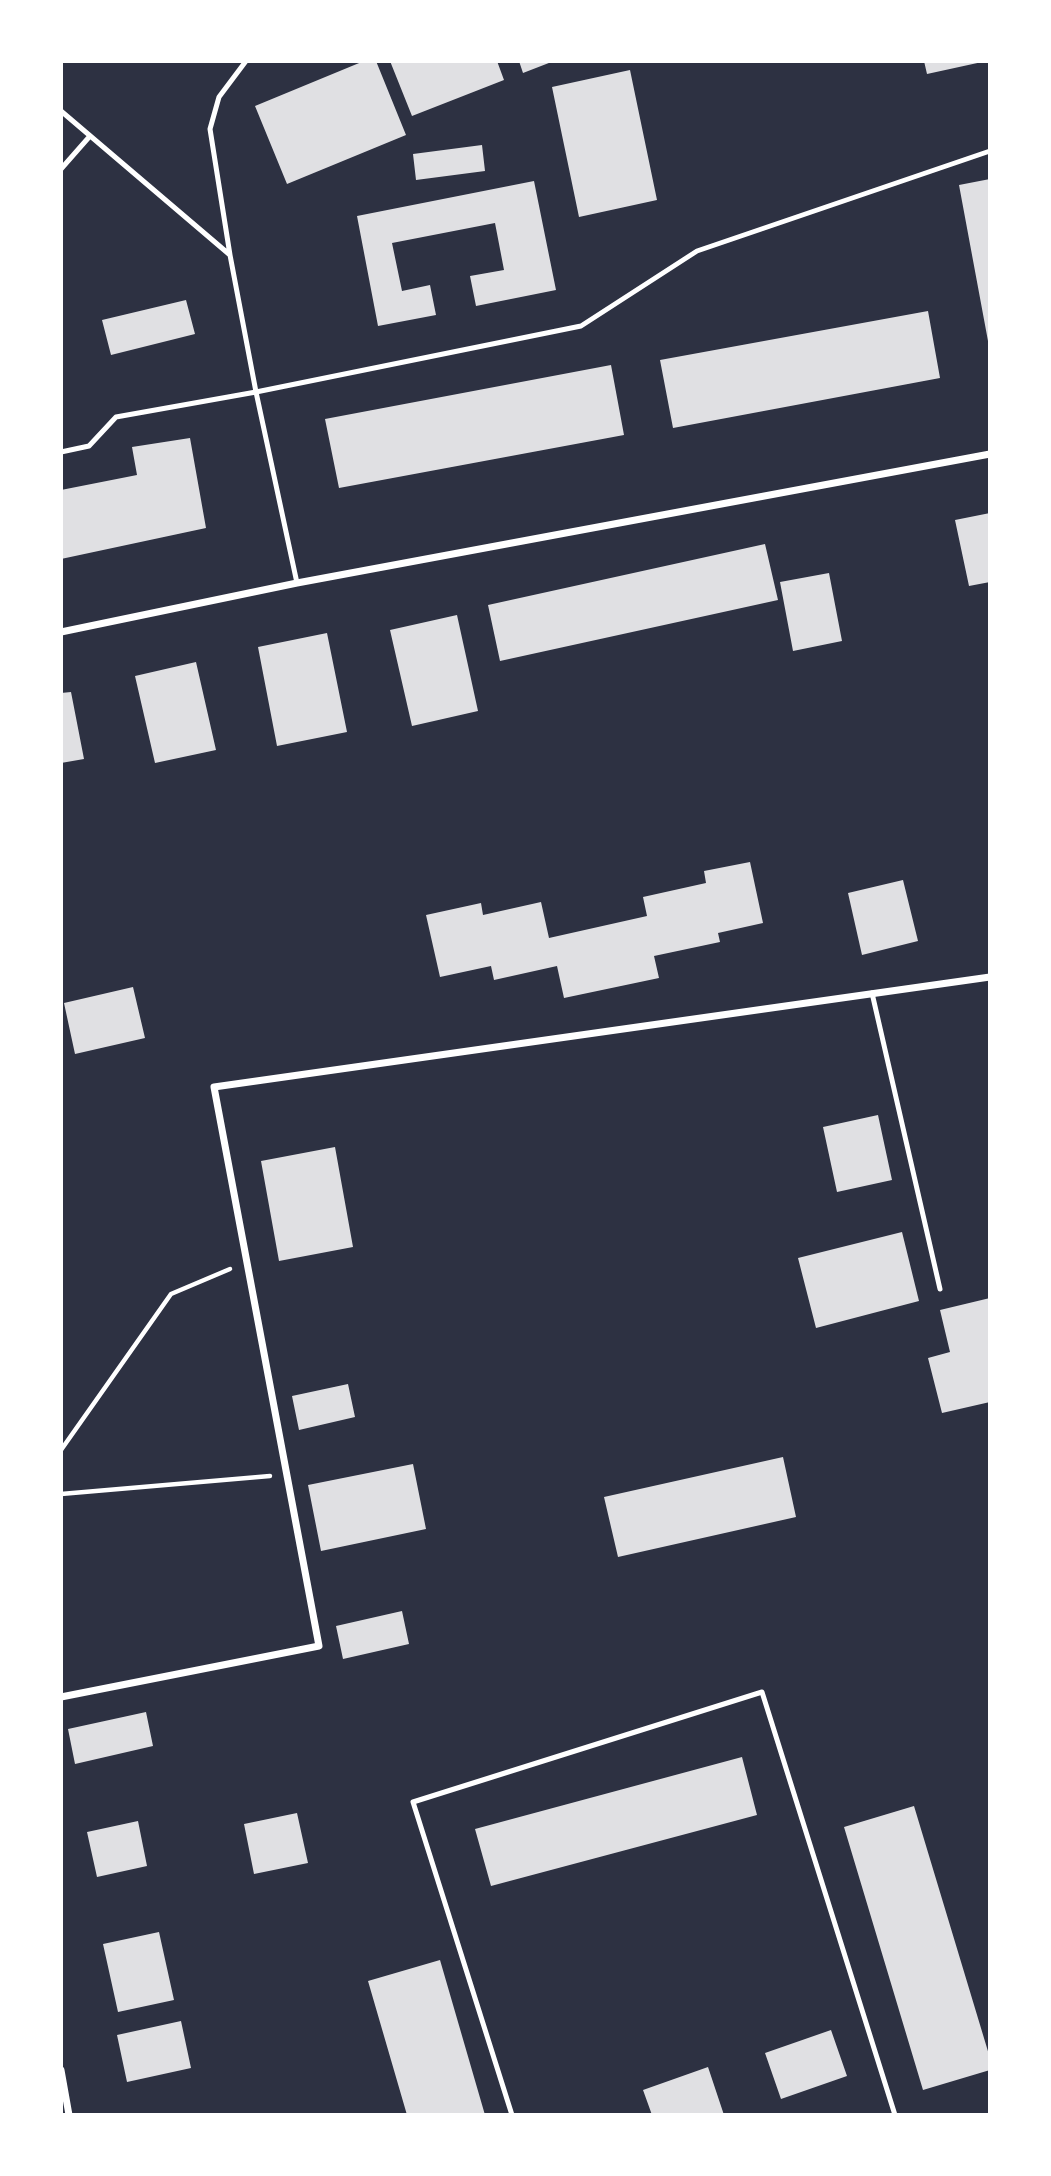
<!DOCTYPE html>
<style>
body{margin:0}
#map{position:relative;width:1051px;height:2176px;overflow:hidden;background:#2d3142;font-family:"Noto Sans",sans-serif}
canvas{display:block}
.frame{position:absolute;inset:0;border:63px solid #fff;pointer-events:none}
</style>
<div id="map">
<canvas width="1051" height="2176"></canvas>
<div class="frame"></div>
</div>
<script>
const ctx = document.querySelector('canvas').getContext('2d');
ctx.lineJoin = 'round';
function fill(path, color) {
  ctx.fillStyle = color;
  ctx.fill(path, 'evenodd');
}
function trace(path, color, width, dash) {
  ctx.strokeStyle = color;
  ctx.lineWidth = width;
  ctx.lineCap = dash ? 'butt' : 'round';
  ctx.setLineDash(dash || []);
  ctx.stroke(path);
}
const building = new Path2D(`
 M364 61H376L406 135 287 184 255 106Z
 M390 61H497L504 80 412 116Z
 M519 61H554L523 73Z
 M924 61H982V62L927 74Z
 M630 70 657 200 579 217 552 87Z
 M482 145 485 171 416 180 413 154Z
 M990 179V341H988L959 185Z
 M534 181 556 290 476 306 470 276 504 270 495 223 392 243 402 291 430 285 436 315 378 326 357 216Z
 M186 300 195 334 111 355 102 320Z
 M928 311 940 378 673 428 660 360Z
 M611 365 624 435 339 488 325 419Z
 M190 438 206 528 61 559V490L137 475 132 447Z
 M990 513V582L969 586 955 520Z
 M765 544 778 600 500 661 488 605Z
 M829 573 842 641 793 651 780 582Z
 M457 615 478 711 412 726 390 630Z
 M327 633 347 732 277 746 258 647Z
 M196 662 216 750 155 763 135 676Z
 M71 692 84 759 61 763V693Z
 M750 862 763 923 718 933 720 942 654 956 659 978 564 998 557 966 494 980 491 966 440 977 426 915 481 903 483 915 541 902 549 938 647 916 643 897 706 883 704 871Z
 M903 880 918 941 862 955 848 893Z
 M133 987 145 1038 75 1054 64 1003Z
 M878 1115 892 1180 837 1192 823 1127Z
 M335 1147 353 1247 279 1261 261 1161Z
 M902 1232 919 1301 816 1328 798 1258Z
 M990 1298V1402L942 1413 928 1358 950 1352 940 1310Z
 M348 1384 355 1417 299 1430 292 1396Z
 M783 1457 796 1517 618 1557 604 1497Z
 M413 1464 426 1529 321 1551 308 1485Z
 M402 1611 409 1644 343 1659 336 1626Z
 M146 1712 153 1746 75 1764 68 1729Z
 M742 1757 757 1815 491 1886 475 1829Z
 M914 1806 990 2058V2070L923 2090 844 1827Z
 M297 1813 308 1863 254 1874 244 1824Z
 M138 1821 147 1866 97 1877 87 1832Z
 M159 1932 174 2000 118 2012 103 1944Z
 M440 1960 485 2115H407L368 1981Z
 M181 2021 191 2068 127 2082 117 2035Z
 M831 2030 847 2076 781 2099 765 2053Z
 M708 2067 724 2115H652L643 2090Z`);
const path = new Path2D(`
 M61 1450 171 1294 230 1269
 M61 1494 270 1476`);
const service = new Path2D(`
 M61 111 230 255 256 392 297 583
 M61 169 90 136
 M230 255 210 129 219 97 246 61
 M61 452 89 446 116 417 256 392 581 326 697 251 990 151
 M872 993 940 1289
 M512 2115 413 1802 762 1692 895 2115`);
const minor = new Path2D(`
 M61 632 297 583 990 454
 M61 1697 319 1646 214 1087 990 977
 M61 2070 69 2115`);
fill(building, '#e0e0e3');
trace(path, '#fff', 4.5);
trace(service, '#fff', 5);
trace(minor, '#fff', 7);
</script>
